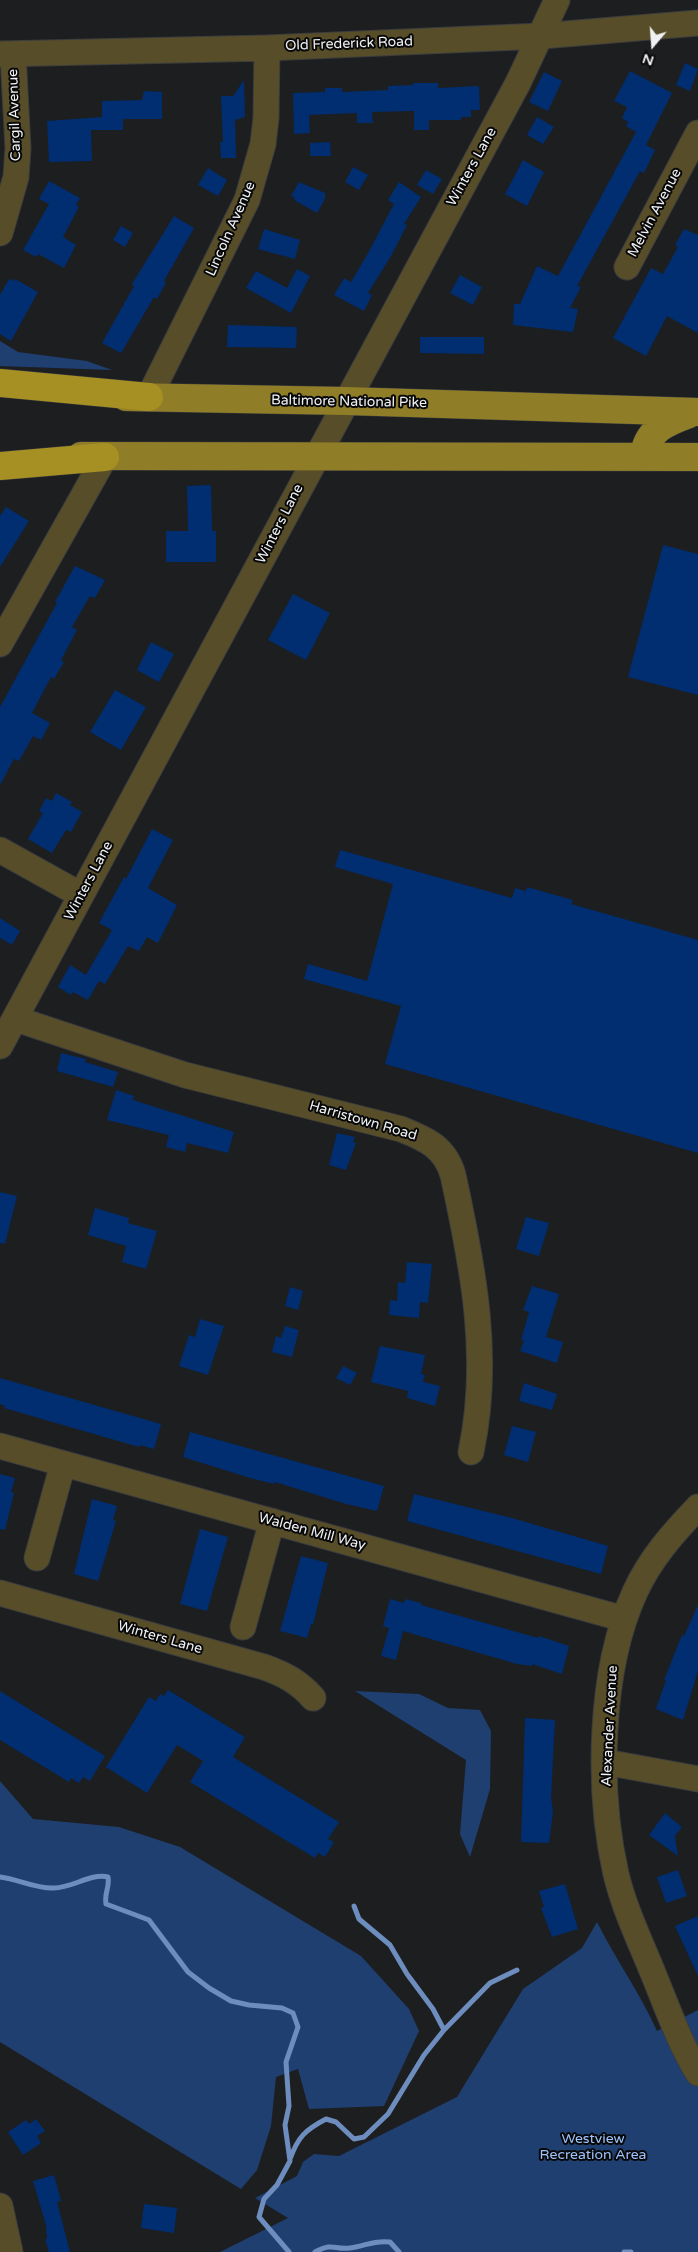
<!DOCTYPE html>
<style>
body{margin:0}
#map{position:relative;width:698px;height:2252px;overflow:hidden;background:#1d1e20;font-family:"Varela Round",sans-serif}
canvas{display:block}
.north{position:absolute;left:628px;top:20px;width:50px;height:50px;-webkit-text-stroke:4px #080809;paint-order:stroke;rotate:198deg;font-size:14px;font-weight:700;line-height:20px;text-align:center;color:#f0f1f3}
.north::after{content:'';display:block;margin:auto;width:18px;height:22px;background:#f0f1f3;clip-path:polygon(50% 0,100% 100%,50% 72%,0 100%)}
</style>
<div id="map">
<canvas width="698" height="2252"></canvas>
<div class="north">N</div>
</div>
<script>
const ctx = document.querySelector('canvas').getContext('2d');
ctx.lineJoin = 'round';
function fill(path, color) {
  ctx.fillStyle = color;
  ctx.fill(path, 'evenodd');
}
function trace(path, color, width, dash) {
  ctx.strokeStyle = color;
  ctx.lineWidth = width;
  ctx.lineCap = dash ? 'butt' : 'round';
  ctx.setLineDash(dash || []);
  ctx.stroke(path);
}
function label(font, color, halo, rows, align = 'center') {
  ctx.font = font + ' "Varela Round",sans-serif';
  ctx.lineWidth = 4;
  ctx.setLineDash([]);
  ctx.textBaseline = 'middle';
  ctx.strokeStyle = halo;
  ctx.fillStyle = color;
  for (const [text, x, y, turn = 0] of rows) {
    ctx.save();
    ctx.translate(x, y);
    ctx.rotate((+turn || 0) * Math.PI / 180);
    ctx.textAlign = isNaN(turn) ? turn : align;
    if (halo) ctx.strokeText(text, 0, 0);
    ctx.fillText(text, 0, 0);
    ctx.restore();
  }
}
const green = new Path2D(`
 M0 341 18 352 87 361 112 370 0 366Z
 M355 1691 419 1694 448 1708 480 1710 491 1731 490 1789 470 1857 460 1834 466 1760Z
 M0 1781 33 1819 119 1827 180 1847 361 1956 409 2009 419 2031 384 2106 309 2109 298 2069 276 2077 271 2126 257 2170 241 2189 0 2042Z
 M597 1922C616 1960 640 1993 657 2031L698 2010V2252H220L288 2218 255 2198 297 2176 303 2162 314 2154 339 2156 457 2097 523 1989 582 1948Z`);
const stream = new Path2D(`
 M0 1877C18 1879 36 1889 54 1888 73 1888 90 1873 108 1877 110 1887 104 1893 106 1904L149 1920 188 1972 209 1988 231 2001 249 2005 282 2008 293 2013 298 2027 286 2062 289 2106 285 2125 290 2161 277 2185 264 2199 259 2217 289 2252
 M354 1906 359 1919 390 1945 407 1974 433 2009 444 2030
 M290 2159C298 2137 305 2130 326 2119L336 2122 354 2139 364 2137 388 2114 424 2055 444 2030 490 1983 517 1970
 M315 2252C334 2242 333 2250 350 2248 366 2246 373 2240 390 2242L399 2252
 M624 2252H631`);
const building = new Path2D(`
 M685 63 698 69 690 91 676 85Z
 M630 71 672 93 646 145 655 150 644 173 640 171 577 286 581 287 570 308 578 309 573 332 513 325 514 304H520L537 266 558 276 636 132 626 126 628 122 622 118 627 107 614 101Z
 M544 72 562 81 548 111 529 102Z
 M244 80 245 117 235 120 236 158H221L220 142H223L221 96H233Z
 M413 83H438V88L479 86 480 110H471V117H461V120H429V130H414V111L372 112 373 123H357V113L309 115 310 133 294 134 293 93 325 92V88H342V92L388 90V86L413 85Z
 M144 91 162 92V119H123V130H91L92 161 49 162 47 121 102 117V101L142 100Z
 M537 117 554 127 543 144 527 135Z
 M330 142 331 156H310V143Z
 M523 160 544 172 527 206 505 194Z
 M353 167 368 175 359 190 345 182Z
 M208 168 227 180 218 196 198 185Z
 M426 170 442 179 433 194 417 185Z
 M49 181 80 198 76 205 79 207 63 237 76 245 64 268 38 254 36 257 23 250 49 204 39 199Z
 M299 182 325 193V199L317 213 294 200 295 198 291 196Z
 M399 182 421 197 404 224 407 225 391 256 368 293 372 295 364 311 334 295 344 278 351 282 367 255 394 204 388 200Z
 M174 216 194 228 164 281 166 283 157 299 154 297 121 353 102 343 134 286 132 284Z
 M121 226 133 233 125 247 113 240Z
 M264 229 300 240 295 259 258 249Z
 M684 229 698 235V333L667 316 646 356 613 338 651 268 663 274 678 247 675 245Z
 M297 269 310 276 291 313 246 288 256 271 287 288Z
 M460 275 482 287 473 305 450 293Z
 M9 279 14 281 15 279 38 292 11 341 0 334V295Z
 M228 325 297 327 296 348 227 347Z
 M420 337H484V354L420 353Z
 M211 485 212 531H216V562H166V531H188L187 486Z
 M6 507 29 521 0 567V516Z
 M663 545 698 554V695L628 677Z
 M75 566 105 580 95 598 90 596 72 627 77 630 61 660 64 662 54 679 51 677 32 713 50 723 41 740 33 736 19 761 14 759 0 785V707L57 603 55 602Z
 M293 594 330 613 306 660 268 640Z
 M151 642 174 654 159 682 137 670Z
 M115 690 146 707 121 750 90 732Z
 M56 793 72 802 70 805 82 812 71 832 66 830 52 853 28 839 43 813 39 811 46 798 52 801Z
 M152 829 173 840 148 888 177 905 158 943 147 937 139 951 128 946 105 984 99 981 88 1000 73 992 71 995 58 987 70 965 86 975 112 930 99 923 124 877 126 879Z
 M340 850 512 898 515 888 526 891 527 887 573 900 571 904 698 940V1153L385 1064 401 1006 304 979 308 964 367 981 393 884 335 867Z
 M0 918 20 931 12 945 0 938Z
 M61 1053 86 1059 85 1062 118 1072 113 1087 57 1071Z
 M116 1090 134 1096 133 1100 234 1132 228 1153 187 1143 185 1152 166 1147 169 1135 107 1120Z
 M337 1133 355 1137 353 1142 356 1143 346 1170 329 1165Z
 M0 1192 17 1196 5 1244 0 1243Z
 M95 1208 129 1218 128 1223 157 1231 146 1269 122 1262 126 1246 88 1235Z
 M526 1217 549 1223 539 1256 516 1249Z
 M407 1262 432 1264 428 1303 420 1302 419 1318 389 1315 390 1300 397 1301 398 1282 405 1283Z
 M532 1286 559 1294 546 1337 563 1342 557 1363 520 1351 524 1341 521 1340 529 1312 523 1310Z
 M290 1287 303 1291 298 1310 285 1306Z
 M200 1319 224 1326 208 1375 179 1366 189 1335 195 1337Z
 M285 1326 299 1330 292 1357 272 1352 276 1336 281 1338Z
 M380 1346 425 1355 421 1374 425 1375 423 1382 440 1386 435 1406 407 1398 408 1391 371 1382Z
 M343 1366 357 1373 350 1385 336 1378Z
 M0 1378 161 1424 154 1449 140 1445 139 1447 4 1408 5 1406 0 1404Z
 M524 1383 557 1394 552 1410 519 1401Z
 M512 1426 536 1432 528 1462 504 1455Z
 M190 1432 384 1486 377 1511 346 1504 275 1482 274 1484 250 1478 183 1457Z
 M0 1474 15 1478 11 1492 14 1493 5 1530 0 1529Z
 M414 1494 512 1518 608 1546 601 1574 407 1521Z
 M92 1499 117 1506 113 1520 116 1521 98 1581 74 1574Z
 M200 1529 228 1537 207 1611 180 1604Z
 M301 1556 328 1563 313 1625 311 1624 307 1638 280 1631Z
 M390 1599 404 1603 405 1599 421 1603V1605L538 1638 539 1636 569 1646 562 1674 532 1664V1666L517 1664 403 1631 396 1660 381 1656 389 1628 383 1626Z
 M698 1605V1671L683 1720 656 1709 666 1680H664L682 1635 684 1636Z
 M168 1690 245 1737 233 1757 339 1822 328 1839 334 1842 325 1857 318 1853 315 1858 190 1782 203 1761 177 1745 147 1793 106 1767 149 1697 156 1701 160 1694 164 1696Z
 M0 1691 105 1756 90 1781 83 1777 79 1783 71 1778 69 1782 0 1740Z
 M525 1718 555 1720 551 1797 553 1812 549 1843 521 1842Z
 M665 1813 682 1827 675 1836 678 1856 649 1835Z
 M678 1870 687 1896 666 1903 657 1877Z
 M565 1884 578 1929 552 1937 541 1908 544 1907 539 1891Z
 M698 1916V1976L675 1926Z
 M36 2119 45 2131 37 2136 41 2143 23 2155 8 2132 26 2120 29 2124Z
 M54 2175 61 2201 57 2202 70 2252H49L45 2239H47L46 2225 33 2181Z
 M144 2204 177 2208 174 2233 141 2228Z`);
const minor = new Path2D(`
 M0 54 267 48 541 36 698 23
 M0 233 16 177 18 148 13 54
 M627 267 698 133
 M149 397 247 200 263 144 266 118 267 48
 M0 644 105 457
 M0 850 81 895
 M16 1019 185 1075 401 1129C426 1139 445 1147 453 1175 473 1267 491 1358 471 1452
 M0 1046 518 83 557 0
 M0 1446 624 1619
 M698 1507C673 1533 650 1559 635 1592 599 1670 597 1791 616 1874 624 1908 640 1941 653 1973 667 2007 679 2042 698 2073
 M37 1558 63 1464
 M0 1593 264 1667C284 1674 299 1682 313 1698
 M243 1627 272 1521
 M605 1762 698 1779
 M0 2206 10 2252`);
const major = new Path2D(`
 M126 397 346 401 698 412
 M81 456 698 457
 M644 457C646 430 667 422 689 414`);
const highway = new Path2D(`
 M0 383 149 397
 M0 466 105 457`);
const streetNames = [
 ["Old Frederick Road",349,44,-2],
 ["Cargil Avenue",15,115,-92],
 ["Winters Lane",472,167,-61],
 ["Melvin Avenue",655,213,-62],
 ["Lincoln Avenue",231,229,-66],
 ["Baltimore National Pike",349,402,1],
 ["Winters Lane",280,524,-63],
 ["Winters Lane",89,881,-62],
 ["Harristown Road",363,1121,16],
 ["Walden Mill Way",312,1532,15],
 ["Winters Lane",160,1638,16],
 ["Alexander Avenue",610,1726,-87]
];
const parkNames = [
 ["Westview",593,2139],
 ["Recreation Area",593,2155]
];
fill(green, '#1f3f70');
trace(stream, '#6c8dbe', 5);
fill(building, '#002e70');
trace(minor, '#3b3c3e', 27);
trace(major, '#3b3c3e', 29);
trace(highway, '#3b3c3e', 29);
trace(minor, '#574e29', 25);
trace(major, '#907d28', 28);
trace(highway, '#a79023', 28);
label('14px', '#f0f1f3', '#080809', streetNames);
label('14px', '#9dc4fe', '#080809', parkNames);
</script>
